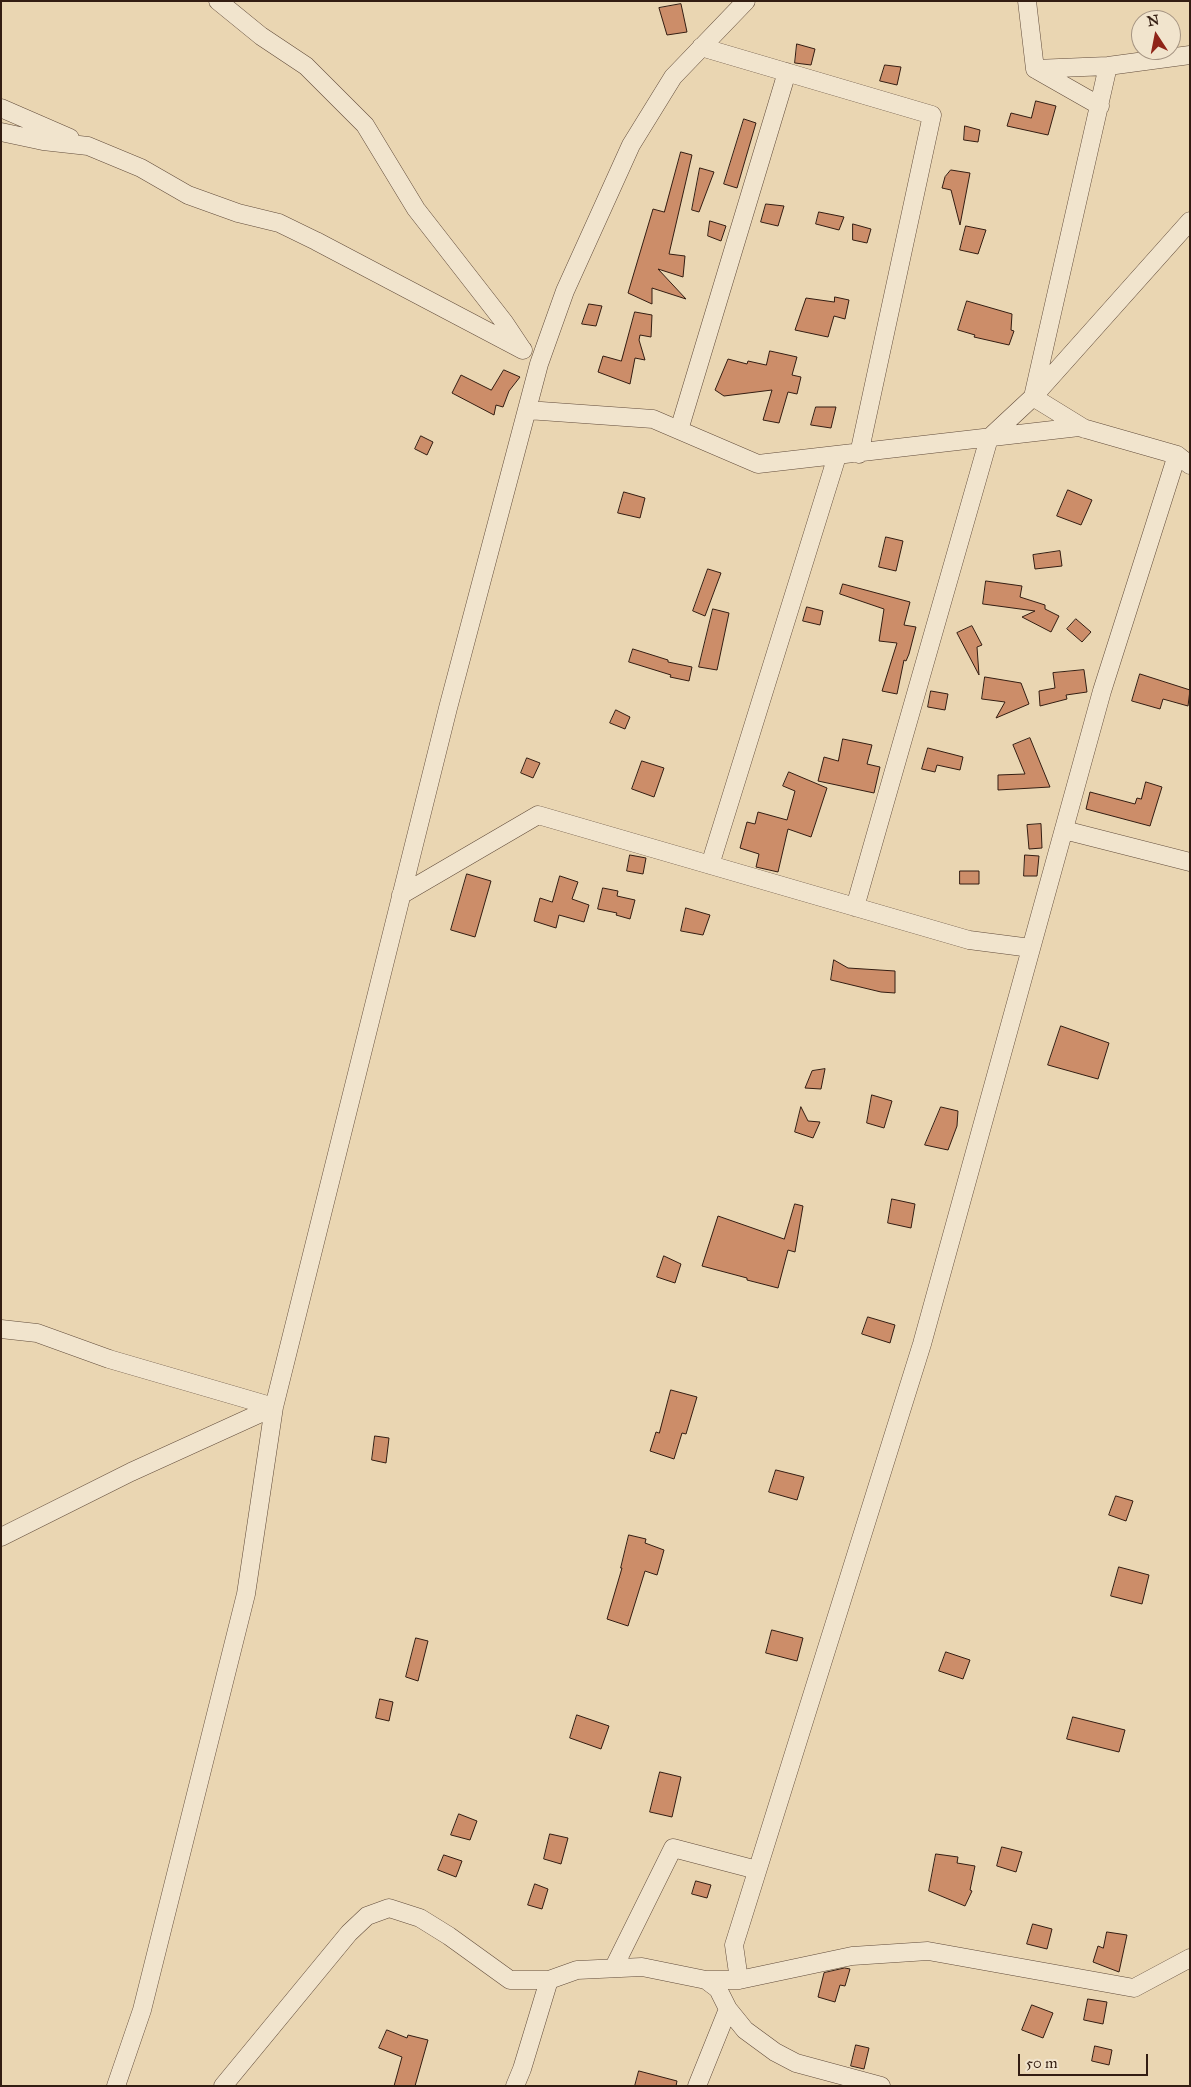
<!DOCTYPE html>
<style>
body{margin:0}
#map{position:relative;width:1191px;height:2087px;overflow:hidden;background:#ead6b2;font-family:"IM FELL Great Primer",serif}
canvas{display:block}
.frame{position:absolute;inset:0;border:2px solid #331d12;pointer-events:none}
.north{position:absolute;left:1131px;top:10px;width:50px;height:50px;box-sizing:border-box;background:#f1e4cd;border:1px solid #a59482;border-radius:50%;rotate:349deg;font-size:14px;font-weight:700;line-height:20px;text-align:center;color:#331d12}
.north::after{content:'';display:block;margin:auto;width:18px;height:22px;background:#8f2418;clip-path:polygon(50% 0,100% 100%,50% 72%,0 100%)}
.scale{position:absolute;left:1018px;top:2054px;width:130px;height:22px;box-sizing:border-box;border:2px solid #331d12;border-top:0;padding-left:6px;font-size:15px;line-height:18px;white-space:nowrap;color:#331d12;-webkit-text-stroke:4px #f1e4cd;paint-order:stroke}
</style>
<div id="map">
<canvas width="1191" height="2087"></canvas>
<div class="frame"></div>
<div class="north">N</div>
<div class="scale">50 m</div>
</div>
<script>
const ctx = document.querySelector('canvas').getContext('2d');
ctx.lineJoin = 'round';
function fill(path, color) {
  ctx.fillStyle = color;
  ctx.fill(path, 'evenodd');
}
function trace(path, color, width, dash) {
  ctx.strokeStyle = color;
  ctx.lineWidth = width;
  ctx.lineCap = dash ? 'butt' : 'round';
  ctx.setLineDash(dash || []);
  ctx.stroke(path);
}
const building = new Path2D(`
 M681 4 687 32 667 35 659 8Z
 M797 44 815 49 811 65 795 63Z
 M885 65 901 67 897 85 880 81Z
 M1036 101 1056 106 1048 135 1007 126 1011 113 1031 118Z
 M744 119 756 123 737 188 724 184Z
 M965 126 980 130 978 142 964 140Z
 M681 152 692 155 669 254 685 256 683 277 658 269 686 299 652 288V304L628 293 653 209 664 212Z
 M700 168 714 172 699 212 692 210Z
 M951 170 970 173 960 225 951 190 942 188 945 177Z
 M766 204 784 206 778 226 761 222Z
 M819 212 844 217 839 230 816 224Z
 M710 221 726 226 721 241 708 236Z
 M853 224 871 229 867 243 853 240Z
 M966 226 986 230 978 254 960 250Z
 M835 297 849 300 845 319 834 316 828 337 795 330 806 298 834 302Z
 M967 301 1012 314 1011 330 1014 331 1009 345 974 337 975 335 958 330Z
 M589 304 602 306 596 326 582 324Z
 M635 312 652 315 651 337 640 335 639 340 645 360 635 358 630 384 598 372 603 356 621 361Z
 M770 351 797 357 792 375 801 377 797 394 788 392 779 423 763 420 772 390 724 396 715 390 728 359 747 364 748 361 766 365Z
 M504 370 520 377 509 391 503 407 496 405 494 415 452 393 461 375 491 390Z
 M816 407H836L831 428 811 425Z
 M421 436 433 442 427 455 415 449Z
 M1068 490 1092 500 1081 525 1057 516Z
 M624 492 645 498 640 518 618 513Z
 M886 537 903 541 896 571 879 567Z
 M1060 551 1062 566 1035 569 1033 555Z
 M708 569 721 573 705 616 693 611Z
 M986 581 1022 586 1020 597 1045 605V609L1059 616 1051 632 1022 617 1035 611 983 604Z
 M843 584 910 602 904 625 916 627 909 654 906 661 904 660 897 694 882 691 897 643 879 641 884 609 840 594Z
 M807 607 823 611 820 625 803 621Z
 M713 609 729 613 717 670 699 667Z
 M1076 619 1091 632 1082 642 1067 629Z
 M972 626 982 645 977 647 979 675 957 633Z
 M633 649 668 660V662L692 667 689 681 670 677 671 675 629 662Z
 M1084 670 1087 692 1066 695 1067 699 1040 706 1039 691 1055 688 1053 673Z
 M1140 674 1190 690 1188 706 1163 699 1160 709 1132 701Z
 M985 677 1021 683 1029 704 996 718 1005 702 982 699Z
 M931 691 948 694 945 710 928 707Z
 M616 710 630 717 625 729 610 723Z
 M1030 738 1050 787 998 790V775L1025 774 1013 745Z
 M843 739 872 745 867 764 880 767 874 793 818 781 824 757 838 761Z
 M928 748 963 757 960 770 937 765 935 772 922 769Z
 M527 758 540 763 533 778 521 773Z
 M642 761 664 768 654 797 632 789Z
 M789 772 827 788 811 837 788 829 778 872 756 867 759 854 740 848 747 822 755 824 758 812 787 820 795 791 783 786Z
 M1146 782 1162 787 1150 826 1086 809 1090 792 1135 804 1137 798 1141 799Z
 M1041 824 1042 848 1029 849 1027 825Z
 M630 855 646 858 643 874 627 871Z
 M1025 855 1039 856 1037 876H1024Z
 M960 871H979V884H960Z
 M467 874 491 881 475 937 451 930Z
 M560 876 578 882 572 899 589 905 584 922 559 915 556 928 534 921 540 898 552 902Z
 M603 888 618 891 617 896 635 900 630 919 616 915 617 913 598 909Z
 M686 908 710 915 703 935 681 931Z
 M834 960 848 968 895 971V993L881 992 831 980Z
 M1061 1026 1109 1043 1098 1079 1048 1065Z
 M825 1069 821 1089 805 1088 812 1071Z
 M872 1095 892 1101 884 1128 867 1123Z
 M801 1107 808 1121 820 1122 813 1138 795 1132Z
 M941 1107 958 1111 957 1126 948 1150 925 1145Z
 M892 1199 915 1204 911 1228 888 1223Z
 M795 1204 803 1206 795 1252 788 1250 778 1288 747 1280V1278L702 1266 718 1216 784 1239Z
 M664 1256 681 1264 675 1283 657 1277Z
 M868 1317 895 1325 890 1343 862 1334Z
 M671 1390 697 1397 686 1434 682 1433 674 1459 650 1451 656 1432 659 1433Z
 M375 1436 389 1438 386 1463 372 1460Z
 M776 1470 804 1477 797 1500 769 1492Z
 M1116 1496 1133 1501 1126 1521 1109 1515Z
 M629 1535 646 1539 645 1543 664 1550 657 1575 645 1571 628 1626 607 1619 622 1568H621Z
 M1119 1567 1149 1575 1142 1604 1111 1596Z
 M772 1630 803 1638 797 1661 766 1653Z
 M416 1638 428 1641 418 1681 406 1677Z
 M946 1652 970 1660 963 1679 939 1671Z
 M380 1699 393 1702 389 1721 376 1718Z
 M577 1715 609 1726 601 1749 570 1738Z
 M1073 1717 1125 1730 1119 1752 1067 1739Z
 M660 1772 681 1777 672 1817 650 1812Z
 M459 1814 477 1821 470 1840 451 1835Z
 M550 1834 568 1838 561 1864 544 1859Z
 M1002 1847 1022 1852 1016 1872 997 1866Z
 M936 1854 958 1857 957 1863 975 1866 970 1890 972 1891 965 1906 929 1891Z
 M444 1855 462 1861 456 1877 438 1870Z
 M696 1881 711 1885 707 1898 692 1894Z
 M535 1884 548 1889 542 1909 528 1905Z
 M1033 1924 1052 1929 1047 1949 1027 1944Z
 M1107 1932 1127 1935 1119 1972 1093 1962 1098 1946 1103 1948Z
 M845 1968 850 1969 845 1986 840 1985 835 2002 818 1997 824 1973Z
 M1088 1999 1107 2002 1103 2024 1084 2020Z
 M1032 2005 1053 2013 1043 2038 1022 2030Z
 M387 2030 407 2038 408 2035 428 2040 415 2086H394L402 2057 379 2048Z
 M856 2045 869 2048 864 2069 851 2066Z
 M1095 2046 1112 2050 1109 2065 1092 2061Z
 M639 2071 677 2081 676 2086H635Z`);
const minor = new Path2D(`
 M218 1 261 36 306 66 365 125 416 209 504 322 522 349
 M1027 1 1035 69 1100 106
 M701 47 932 115 859 454
 M1035 69 1108 66 1190 55
 M1 108 70 138
 M1 132 43 141 88 146 141 168 188 195 238 213 279 223 316 241 523 350
 M527 410 653 419 758 464 1079 427 1177 455 1190 465
 M1085 429 1033 397 1108 66
 M679 430 787 72
 M1064 830 1190 862
 M710 865 837 456
 M401 895 538 815 969 940 1031 948
 M855 907 989 438 1033 397 1190 221
 M1 1329 37 1333 109 1359 274 1407
 M1 1537 131 1472 274 1407
 M614 1967 673 1848 757 1870
 M706 1980H739L852 1956 928 1951 1134 1988 1190 1958
 M739 1980 734 1945 922 1344 1102 691 1177 455
 M116 2086 142 2010 246 1594 274 1407 448 708 539 364 565 291 631 145 673 77 746 1
 M223 2086 349 1933 367 1916 389 1908 420 1918 449 1936 510 1980H549
 M515 2086 522 2069 549 1980 577 1970 642 1967 706 1980 718 1989 728 2009 745 2030 775 2052 796 2063 881 2086
 M697 2086 728 2009`);
fill(building, '#cc8d69');
trace(building, '#331d12', 1);
trace(minor, '#614b3a', 19);
trace(minor, '#f1e4cd', 18);
</script>
